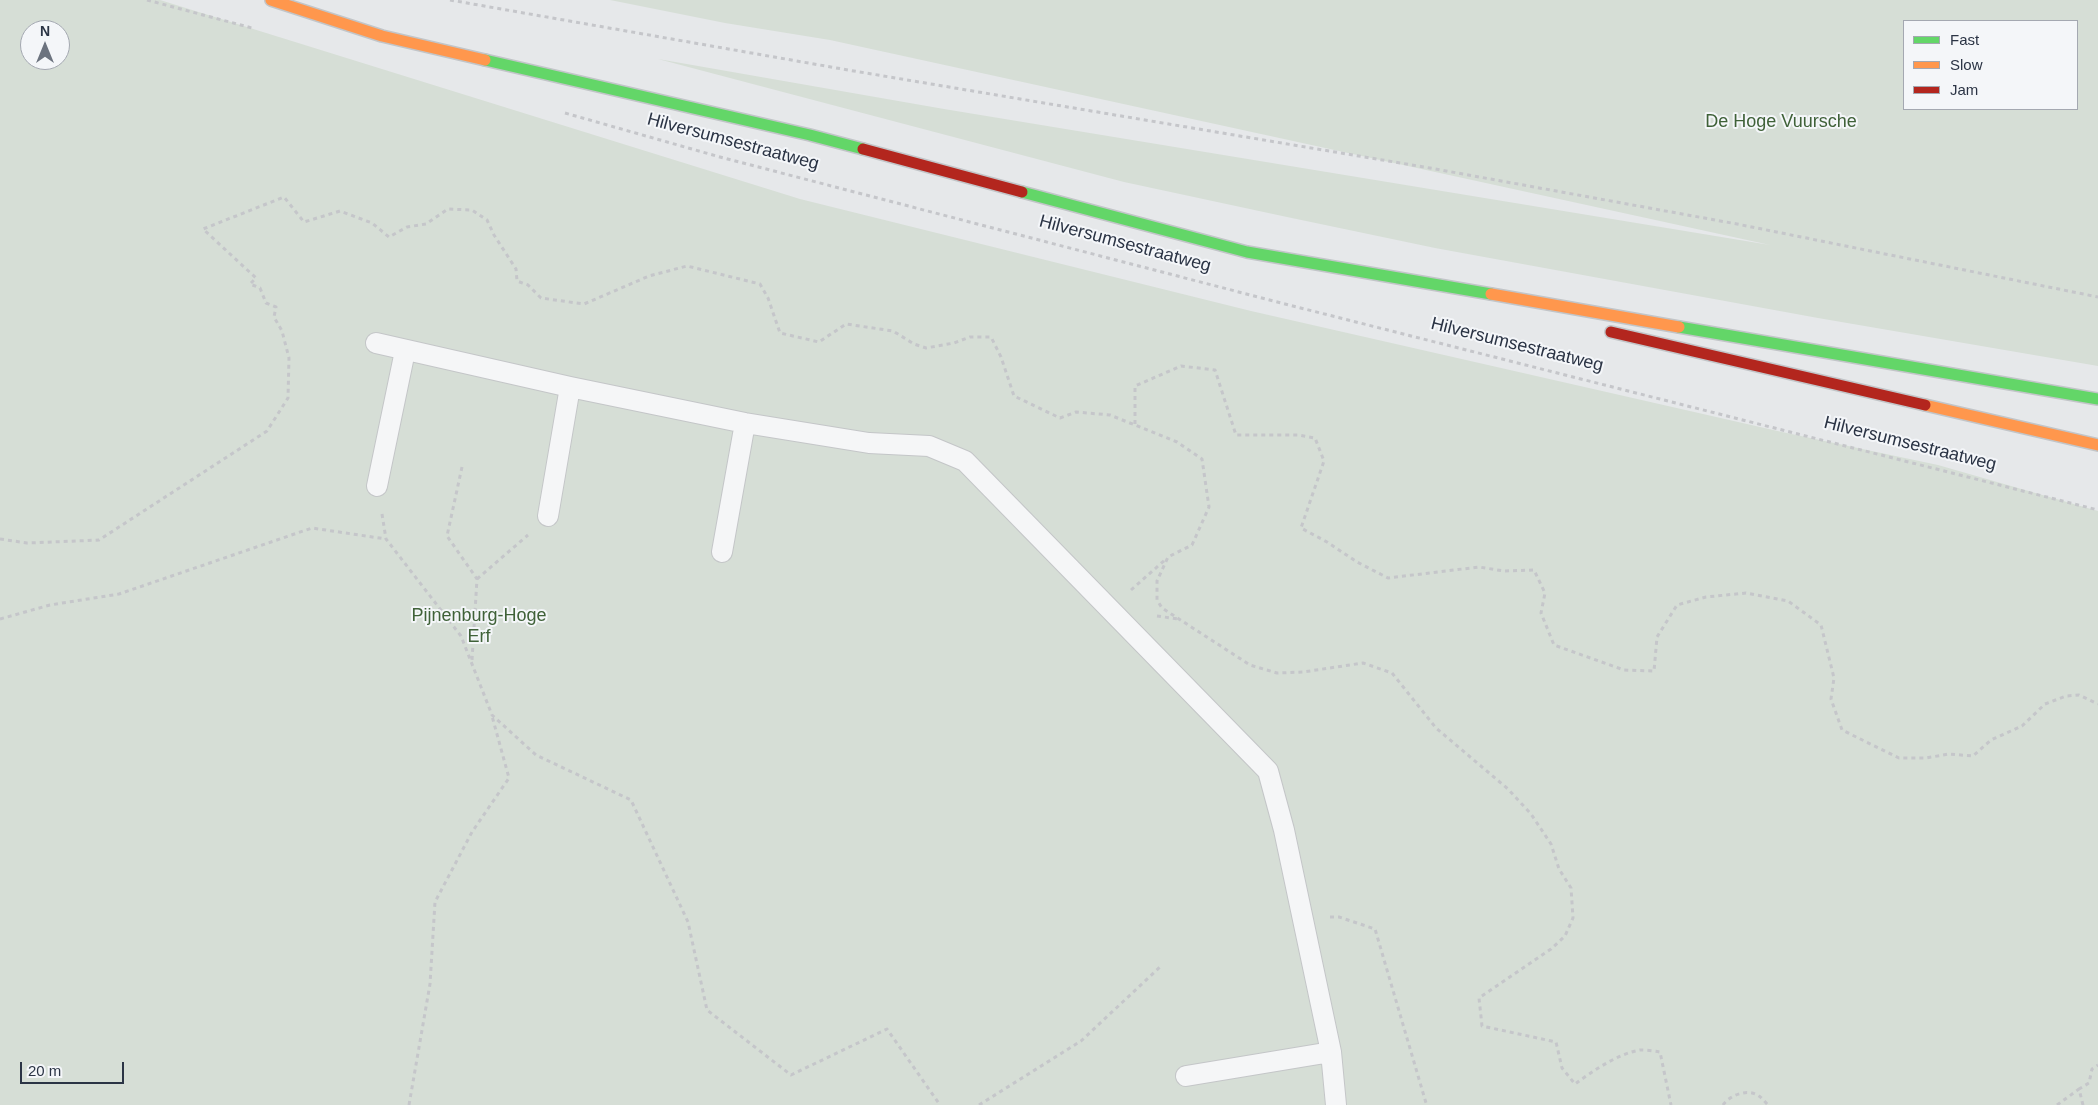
<!DOCTYPE html>
<style>
body{margin:0}
#map{position:relative;width:2098px;height:1105px;overflow:hidden;background:#e6e8ea;font-family:Helvetica,sans-serif}
canvas{display:block}
.legend{position:absolute;left:1903px;top:20px;width:175px;height:90px;box-sizing:border-box;background:#f4f6f9;border:1px solid #a4a8b1;margin:0;padding:6px 9px;list-style:none;font-size:15px;color:#2b3445}
.legend li{display:flex;align-items:center;gap:10px;height:25px}
.legend b{width:25px;border:1px solid #a4a8b1}
.north{position:absolute;left:20px;top:20px;width:50px;height:50px;box-sizing:border-box;background:#f4f6f9;border:1px solid #a4a8b1;border-radius:50%;rotate:0deg;font-size:14px;font-weight:700;line-height:20px;text-align:center;color:#2b3445}
.north::after{content:'';display:block;margin:auto;width:18px;height:22px;background:#6c737f;clip-path:polygon(50% 0,100% 100%,50% 72%,0 100%)}
.scale{position:absolute;left:20px;top:1062px;width:104px;height:22px;box-sizing:border-box;border:2px solid #2b3445;border-top:0;padding-left:6px;font-size:15px;line-height:18px;white-space:nowrap;color:#2b3445;-webkit-text-stroke:4px #f4f6f9;paint-order:stroke}
</style>
<div id="map">
<canvas width="2098" height="1105"></canvas>
<ul class="legend">
<li><b style="height:6px;background:#63d668"></b>Fast</li>
<li><b style="height:6px;background:#ff974d"></b>Slow</li>
<li><b style="height:6px;background:#b3261e"></b>Jam</li>
</ul>
<div class="north">N</div>
<div class="scale">20 m</div>
</div>
<script>
const ctx = document.querySelector('canvas').getContext('2d');
ctx.lineJoin = 'round';
function fill(path, color) {
  ctx.fillStyle = color;
  ctx.fill(path, 'evenodd');
}
function trace(path, color, width, dash) {
  ctx.strokeStyle = color;
  ctx.lineWidth = width;
  ctx.lineCap = dash ? 'butt' : 'round';
  ctx.setLineDash(dash || []);
  ctx.stroke(path);
}
function label(font, color, halo, rows, align = 'center') {
  ctx.font = font + ' Helvetica,sans-serif';
  ctx.lineWidth = 4;
  ctx.setLineDash([]);
  ctx.textBaseline = 'middle';
  ctx.strokeStyle = halo;
  ctx.fillStyle = color;
  for (const [text, x, y, turn = 0] of rows) {
    ctx.save();
    ctx.translate(x, y);
    ctx.rotate((+turn || 0) * Math.PI / 180);
    ctx.textAlign = isNaN(turn) ? turn : align;
    if (halo) ctx.strokeText(text, 0, 0);
    ctx.fillText(text, 0, 0);
    ctx.restore();
  }
}
const green = new Path2D(`
 M0 0H160L800 199 1251 311 1782 432 1938 465 2098 511V1105H0ZM30 30H60V60H30Z
 M610 0H2098V366L1818 318 1435 248 1287 217 1124 182 658 59 944 109 1770 245 830 40 725 23ZM1904 21H2077V109H1904Z`);
const path = new Path2D(`
 M147 0 252 28
 M450 0 848 70 1430 168 1737 224 2098 297
 M565 113 720 157 1285 304 2098 510
 M1135 424V386L1181 366 1215 370 1236 435H1298L1315 438 1324 461 1301 528 1327 542 1357 562 1388 578 1479 567 1504 571 1534 570 1545 593 1541 613 1554 645 1624 670 1654 671 1657 637 1677 605 1706 597 1746 593 1788 601 1821 625 1834 678 1831 699 1842 730 1899 758H1926L1949 754 1973 756 1991 740 2022 726 2045 704 2066 696 2079 695 2098 704
 M462 467 447 536 477 579 472 660
 M382 514 386 539 461 636 492 715 536 755 631 800 688 922 707 1010 791 1075 887 1029 940 1105
 M0 539 27 543 99 540 267 431 288 398 289 358 282 331 274 317 276 307 266 303 260 288 250 284 256 278 203 229 284 197 304 222 340 211 372 223 389 237 407 227 426 224 448 209 472 210 487 220 494 235 516 269 517 281 528 285 541 298 584 304 649 276 687 266 760 284 768 298 780 333 819 342 846 324 893 331 914 344 926 348 954 343 970 337H991L1001 357 1014 396 1060 418 1076 412 1110 415 1177 442 1202 459 1209 507 1192 545 1168 557 1157 581V600L1162 608 1250 665 1277 673 1303 672 1363 663 1392 673 1436 728 1508 789 1531 814 1551 844 1559 869 1571 888 1573 918 1565 936 1551 949 1479 998 1482 1026 1556 1042 1562 1068 1575 1084C1593 1071 1617 1054 1640 1050 1646 1050 1654 1051 1660 1052L1671 1105
 M477 579 528 535
 M1131 590 1166 559
 M1157 616 1178 619
 M0 619 50 605 119 594 312 528 386 539
 M1330 917H1339L1375 929 1426 1103 1429 1105
 M409 1105 430 984 435 902 472 832 509 778 492 716
 M979 1105 1081 1041 1160 967
 M1723 1105C1730 1095 1748 1088 1759 1096 1762 1098 1765 1102 1768 1105
 M2057 1105 2079 1089
 M2083 1105 2079 1089 2089 1083 2092 1069 2098 1065`);
const lane = new Path2D(`
 M376 343 570 387 745 423 869 443 929 446 965 461 1268 771 1284 830 1331 1052 1336 1105
 M377 486 405 351
 M548 516 570 387
 M722 552 745 423
 M1186 1076 1331 1052`);
const fast = new Path2D(`
 M485 60 810 135 863 149
 M1022 192 1247 252 1491 294
 M1679 327 2098 399`);
const slow = new Path2D(`
 M271 0 382 36 485 60
 M1491 294 1679 327
 M1925 405 2098 445`);
const jam = new Path2D(`
 M863 149 1022 192
 M1611 332 1925 405`);
const parkNames = [
 ["De Hoge Vuursche",1781,122],
 ["Pijnenburg-Hoge",479,616],
 ["Erf",479,637]
];
const streetNames = [
 ["Hilversumsestraatweg",733,142,15],
 ["Hilversumsestraatweg",1125,244,15],
 ["Hilversumsestraatweg",1517,345,14],
 ["Hilversumsestraatweg",1910,444,14]
];
fill(green, '#d6ded6');
trace(lane, '#c4c6c8', 22);
trace(fast, '#c2c5c8', 14);
trace(slow, '#c2c5c8', 14);
trace(jam, '#c2c5c8', 14);
trace(path, '#c5c6ca', 3, [4, 4]);
trace(lane, '#f5f6f7', 20);
trace(fast, '#63d668', 11);
trace(slow, '#ff974d', 11);
trace(jam, '#b3261e', 11);
label('18px', '#3f6138', '#f4f6f9', parkNames);
label('18px', '#2b3445', '#f4f6f9', streetNames);
</script>
